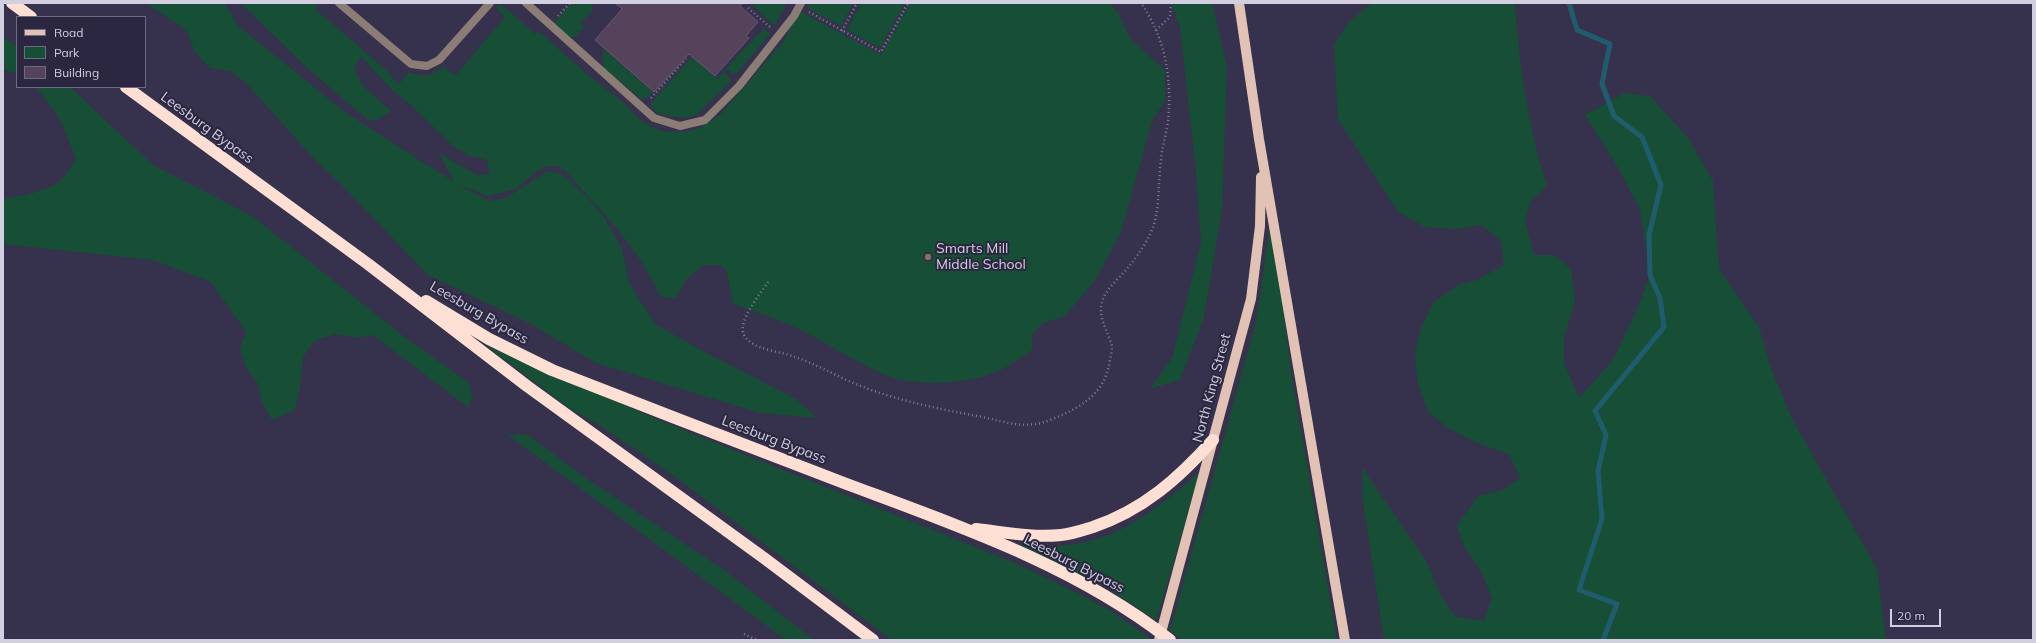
<!DOCTYPE html>
<style>
body{margin:0}
#map{position:relative;width:2036px;height:643px;overflow:hidden;background:#36314c;font-family:Mulish,sans-serif}
canvas{display:block}
.frame{position:absolute;inset:0;border:4px solid #d1cfe0;pointer-events:none}
.legend{position:absolute;left:16px;top:16px;width:130px;height:72px;box-sizing:border-box;background:#2c2741;border:1px solid #6e6a81;margin:0;padding:5px 7px;list-style:none;font-size:12px;color:#d1cfe0}
.legend li{display:flex;align-items:center;gap:8px;height:20px}
.legend b{width:20px;border:1px solid #6e6a81}
.scale{position:absolute;left:1890px;top:609px;width:51px;height:18px;box-sizing:border-box;border:2px solid #d1cfe0;border-top:0;padding-left:5px;font-size:12px;line-height:14px;white-space:nowrap;color:#d1cfe0;-webkit-text-stroke:3px #2c2741;paint-order:stroke}
</style>
<div id="map">
<canvas width="2036" height="643"></canvas>
<div class="frame"></div>
<ul class="legend">
<li><b style="height:5px;background:#e2c2b5"></b>Road</li>
<li><b style="height:11px;background:#164f36"></b>Park</li>
<li><b style="height:11px;background:#55425b"></b>Building</li>
</ul>
<div class="scale">20 m</div>
</div>
<script>
const ctx = document.querySelector('canvas').getContext('2d');
ctx.lineJoin = 'round';
function fill(path, color) {
  ctx.fillStyle = color;
  ctx.fill(path, 'evenodd');
}
function trace(path, color, width, dash) {
  ctx.strokeStyle = color;
  ctx.lineWidth = width;
  ctx.lineCap = dash ? 'butt' : 'round';
  ctx.setLineDash(dash || []);
  ctx.stroke(path);
}
function label(font, color, halo, rows, align = 'center') {
  ctx.font = font + ' Mulish,sans-serif';
  ctx.lineWidth = 4;
  ctx.setLineDash([]);
  ctx.textBaseline = 'middle';
  ctx.strokeStyle = halo;
  ctx.fillStyle = color;
  for (const [text, x, y, turn = 0] of rows) {
    ctx.save();
    ctx.translate(x, y);
    ctx.rotate((+turn || 0) * Math.PI / 180);
    ctx.textAlign = isNaN(turn) ? turn : align;
    if (halo) ctx.strokeText(text, 0, 0);
    ctx.fillText(text, 0, 0);
    ctx.restore();
  }
}
const green = new Path2D(`
 M146 3H225L237 25 346 113 454 182 439 153 477 175 490 174 487 160 469 156 452 145 411 105 392 90 361 56 354 68 362 85 391 111 377 120H368L305 66 241 3H319L315 9 392 75 391 77 399 84 409 72C427 79 429 75 444 67L455 76 505 17 496 7 501 4 535 34 538 31 543 35 590 77 623 102 642 122 664 132H685L700 128 721 114 783 42 800 11 881 55 910 3H1110L1119 14 1130 39 1165 70V101L1152 121 1121 232 1095 280 1065 316 1043 323 1032 335V350C1021 357 1010 366 998 371 971 384 916 387 888 376 861 365 837 349 812 336 787 322 760 313 733 304L727 272 721 265H703L686 280 676 298 661 297C639 248 601 211 566 171L558 166H548L537 171 516 189 488 196 459 185 489 201 506 198 548 171 562 174 588 198 604 217 622 249 629 283 655 324 701 350 796 399 817 418 760 413 596 363 529 323 428 275 340 183 316 161 247 84 231 71 210 68 195 52 187 31Z
 M572 3H592V11L580 23 584 27 575 37 569 38 553 24Z
 M751 3H787L775 25 772 24Z
 M810 3H853L841 26 807 8Z
 M861 3H905L880 48 847 30Z
 M1171 3H1212L1227 66 1222 210 1204 317 1180 380 1150 389 1172 358 1201 242 1195 162 1180 27Z
 M1372 3H1515C1519 65 1528 127 1547 186L1531 200 1525 221 1534 255H1555L1571 269 1575 301 1564 338V363L1579 398 1613 360 1635 314 1650 275 1640 209 1614 161 1585 115 1625 93 1650 96 1688 138 1713 181 1719 269 1759 327 1771 368 1791 417 1877 569 1886 640H1384L1363 501 1362 467 1427 563 1441 596 1456 617 1484 621 1492 598 1481 571 1464 546 1457 525 1478 496 1503 490 1520 478 1509 454 1479 444 1448 428 1428 412 1417 380 1415 353 1422 325 1434 302 1460 284 1477 280 1504 265 1501 241 1482 225 1456 229 1425 227 1398 212 1338 119 1334 44 1349 22Z
 M764 28 770 34 737 73 733 74 726 69Z
 M3 37 17 46V73L3 70Z
 M603 49 653 92 647 98 641 99 603 67Z
 M692 57 717 79 724 72 730 78V82L696 115 684 118 659 114 652 108V102Z
 M36 87H70L153 165 252 216 402 335 469 383 472 397 469 408 373 335 358 338 336 334 314 341 303 357 300 388 295 410 272 420 263 405 258 384 246 367 240 349 246 332 211 282 153 260 3 244V199C19 197 50 191 62 179 67 174 72 165 76 159L60 119Z
 M1269 227 1283 307 1291 372 1337 640H1182L1170 631 1255 326 1261 291Z
 M485 345 666 423 1015 563 1080 594 1111 611 1149 637V640H892L677 478 604 428 572 410Z
 M527 434 581 475 724 570 814 640H786L508 435Z
 M1196 475H1199L1157 619H1154L1094 579 1091 581 1018 545C1098 553 1139 525 1196 475Z`);
const stream = new Path2D(`
 M1569 3 1577 30 1610 44 1602 84 1614 116 1642 137 1661 185 1649 235 1650 275 1660 298 1664 327 1595 411 1606 435 1598 471 1602 519 1579 590 1617 604 1603 640`);
const building = new Path2D(`
 M615 3H743L740 6 758 22 746 36 749 38 715 76 689 54 654 92 595 40 622 9Z`);
const path = new Path2D(`
 M748 8 770 27
 M809 12 881 52 908 3
 M558 16 570 3
 M1156 30 1170 17 1171 3
 M842 31 857 3
 M651 98 686 59
 M768 282C760 294 737 322 744 335 752 350 780 351 795 357 816 364 836 376 858 385 898 401 940 409 982 417 1007 422 1025 430 1050 420 1080 408 1105 395 1110 360 1111 355 1113 348 1111 343 1106 327 1097 316 1103 299 1108 286 1122 276 1130 265 1139 254 1150 238 1154 224 1160 204 1158 181 1161 160 1162 147 1166 135 1168 122 1172 78 1166 40 1141 3
 M744 634 757 640`);
const lane = new Path2D(`
 M339 3 411 64 427 66 439 60 490 3
 M526 3 654 118 680 126 705 120 739 86 794 16 801 3`);
const primary = new Path2D(`
 M1239 3 1259 139 1345 640
 M1159 640 1251 299 1260 226 1261 177`);
const highway = new Path2D(`
 M12 3 31 17
 M126 87 368 264 527 386 764 558 873 640
 M426 301 489 339 552 370C649 408 747 446 844 483 956 525 1075 565 1170 640
 M976 529C1004 532 1032 538 1061 535 1072 534 1083 530 1093 527 1143 510 1178 479 1213 440`);
const markers = [
 [928,257,4,"#8d6e63"]
];
const streetNames = [
 ["Leesburg Bypass",207,128,36],
 ["Leesburg Bypass",479,313,30],
 ["North King Street",1212,388,-75],
 ["Leesburg Bypass",774,440,21],
 ["Leesburg Bypass",1074,564,27]
];
const poiNames = [
 ["Smarts Mill",936,249],
 ["Middle School",936,265]
];
fill(green, '#164f36');
trace(stream, '#1f5d6e', 5);
fill(building, '#55425b');
trace(building, '#695670', 1);
trace(path, '#827e94', 2.5, [1, 3]);
trace(lane, '#8c7c76', 8);
trace(primary, '#e2c2b5', 10);
trace(highway, '#fedfd3', 12);
for (const [x, y, r, color] of markers) {
  const dot = new Path2D();
  dot.arc(x, y, r, 0, 2 * Math.PI);
  ctx.fillStyle = color;
  ctx.fill(dot);
  trace(dot, '#2c2741', 1.5);
}
label('14px', '#d1cfe0', '#2c2741', streetNames);
label('14px', '#d1cfe0', '#2c2741', poiNames, 'left');
</script>
